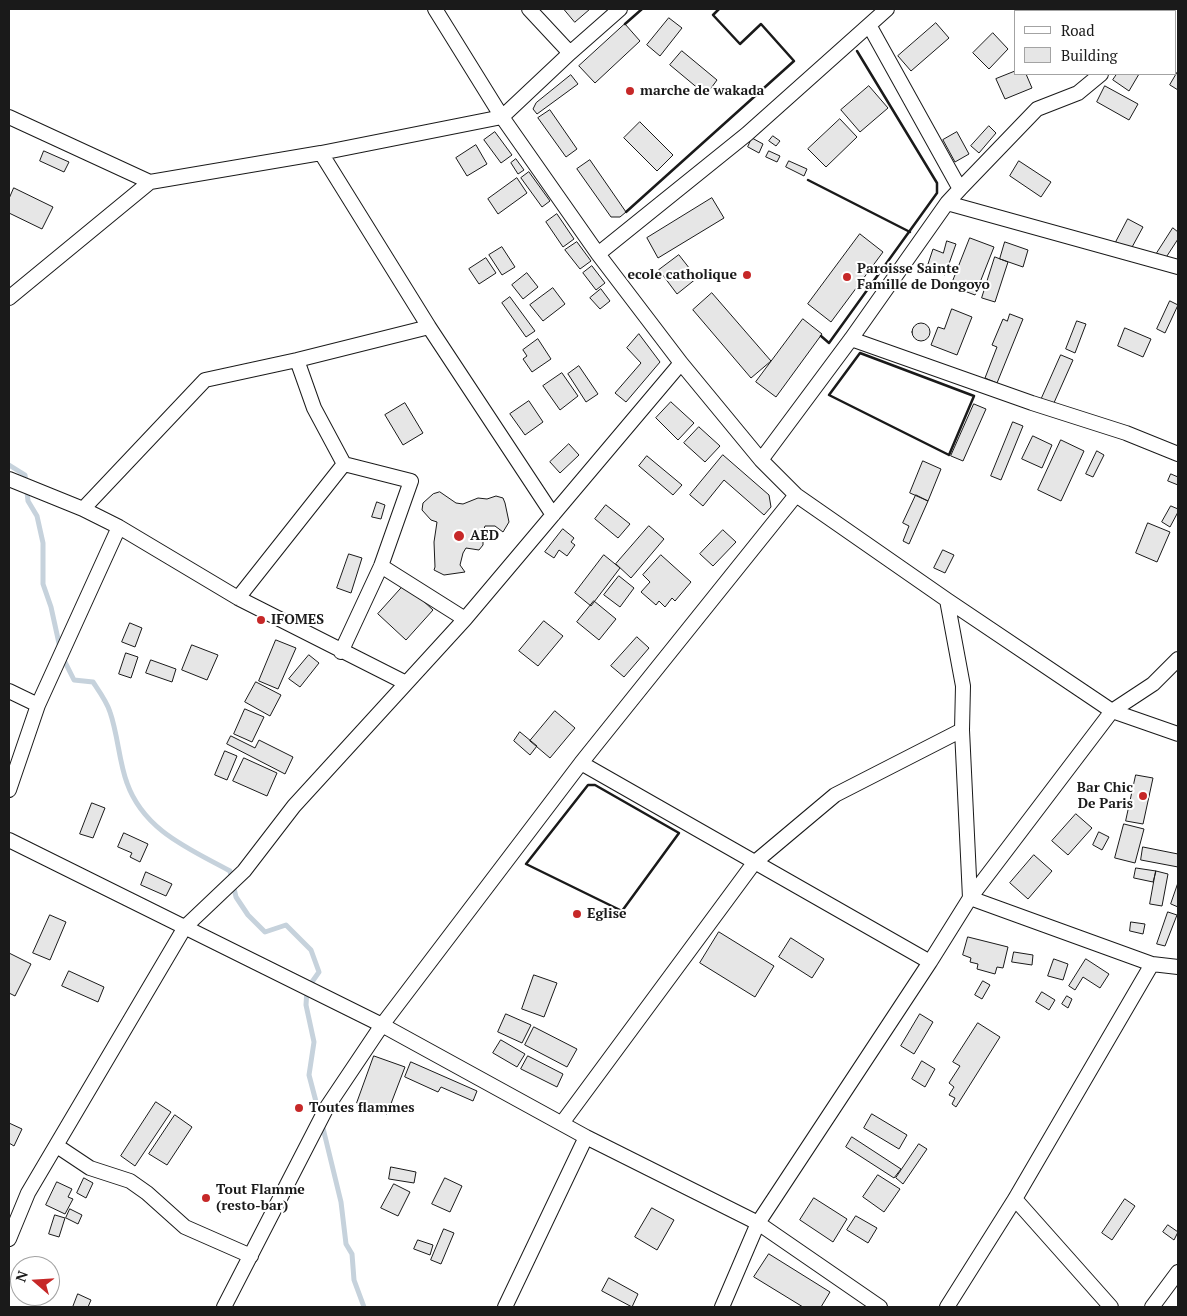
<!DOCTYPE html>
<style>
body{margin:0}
#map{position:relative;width:1187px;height:1316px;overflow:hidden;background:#fff;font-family:"PT Serif",serif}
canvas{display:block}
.frame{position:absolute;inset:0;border:10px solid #1a1a1a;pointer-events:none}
.legend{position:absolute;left:1014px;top:10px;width:162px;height:65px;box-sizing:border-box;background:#fff;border:1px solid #a3a3a3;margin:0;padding:6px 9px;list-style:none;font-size:15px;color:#1a1a1a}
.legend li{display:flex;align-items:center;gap:10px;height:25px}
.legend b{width:25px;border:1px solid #a3a3a3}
.north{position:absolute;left:10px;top:1256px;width:50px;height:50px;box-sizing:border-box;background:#fff;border:1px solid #a3a3a3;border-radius:50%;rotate:289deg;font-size:14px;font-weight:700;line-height:20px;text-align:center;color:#1a1a1a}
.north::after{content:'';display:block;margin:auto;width:18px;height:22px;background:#c62828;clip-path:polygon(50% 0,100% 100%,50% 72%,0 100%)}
</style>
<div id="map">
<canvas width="1187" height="1316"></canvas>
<div class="frame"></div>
<ul class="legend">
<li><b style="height:6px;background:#fff"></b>Road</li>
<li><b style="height:14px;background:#e6e6e6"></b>Building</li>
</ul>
<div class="north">N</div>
</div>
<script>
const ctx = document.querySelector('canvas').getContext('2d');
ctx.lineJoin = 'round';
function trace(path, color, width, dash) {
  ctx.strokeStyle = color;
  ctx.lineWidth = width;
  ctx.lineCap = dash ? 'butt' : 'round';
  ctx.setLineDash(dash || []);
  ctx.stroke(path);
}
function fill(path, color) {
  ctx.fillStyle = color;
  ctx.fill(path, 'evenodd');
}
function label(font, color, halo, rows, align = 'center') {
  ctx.font = font + ' "PT Serif",serif';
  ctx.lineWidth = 4;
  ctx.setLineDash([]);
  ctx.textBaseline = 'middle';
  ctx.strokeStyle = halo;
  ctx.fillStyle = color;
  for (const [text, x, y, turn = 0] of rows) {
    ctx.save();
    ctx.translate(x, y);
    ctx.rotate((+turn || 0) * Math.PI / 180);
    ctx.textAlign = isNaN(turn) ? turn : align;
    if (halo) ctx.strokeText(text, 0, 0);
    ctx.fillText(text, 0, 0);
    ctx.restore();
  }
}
const stream = new Path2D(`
 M9 465 25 475 28 501 37 516 43 543V584L51 607 60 648
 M63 658 74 680 93 682C99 691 107 702 110 712 118 735 119 762 127 783 144 831 190 849 230 871L236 897 248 915 265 932 286 925 311 950 319 972 307 989 306 1005 314 1042 309 1075 319 1113
 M322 1124 341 1202 346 1244 352 1254 354 1280 364 1307`);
const building = new Path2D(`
 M564 9H590L575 22Z
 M669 18 682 28 660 56 647 45Z
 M936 23 949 38 911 71 898 56Z
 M625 24 640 41 595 83 579 66Z
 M993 33 1008 49 989 69 973 53Z
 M682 51 717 80 706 95 670 65Z
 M1016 71V74H1026L1032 88 1005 99 996 79Z
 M1178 71V90L1170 85Z
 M1117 74H1139L1129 91 1113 80Z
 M571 75 578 84 537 114 533 109 536 103Z
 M869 86 888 108 860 132 841 110Z
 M1105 86 1138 104 1129 120 1097 102Z
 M550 110 577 149 566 157 538 118Z
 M840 119 857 137 826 167 808 149Z
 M640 122 673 155 657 171 624 138Z
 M989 126 996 133 979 153 971 146Z
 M495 132 512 155 501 163 484 140Z
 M957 132 969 154 955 162 943 140Z
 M773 136 780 141 776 146 769 141Z
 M752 138 763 144 759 153 748 147Z
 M476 145 487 164 467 176 456 158Z
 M44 151 69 162 64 172 40 161Z
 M769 151 780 156 777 162 766 157Z
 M516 159 524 170 518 174 511 163Z
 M590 160 626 212 620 217H611L577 169Z
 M789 161 807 169 804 176 786 167Z
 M1019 161 1051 182 1041 197 1010 176Z
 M529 172 550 201 542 207 521 178Z
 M517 178 527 193 498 214 488 199Z
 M14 188 53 207 42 229 9 213V199Z
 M712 198 724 218 658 258 647 238Z
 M557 214 574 239 563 247 546 222Z
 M1128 219 1143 227 1131 249 1116 242Z
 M1173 228 1178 232V239L1165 259 1157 253Z
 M860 234 883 252 831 322 808 304Z
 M970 238 994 247 975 295 951 286Z
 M947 241 956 244 945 275 927 267 933 249 943 253Z
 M577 242 591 261 580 269 565 250Z
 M1005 242 1028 250 1023 267 1000 259Z
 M502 247 515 267 502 275 489 255Z
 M679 255 697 278 677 294 659 270Z
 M995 257 1008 262 995 302 982 298Z
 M486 258 496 273 479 284 469 269Z
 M592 266 605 283 596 290 583 273Z
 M527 273 538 287 523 299 512 285Z
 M553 288 565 304 543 321 530 305Z
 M601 289 610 301 600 309 590 298Z
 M712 293 771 361 751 378 693 310Z
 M510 297 535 331 526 337 502 303Z
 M1170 301 1178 305 1165 333 1157 329Z
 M952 309 972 317 957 355 931 345 938 327 944 329Z
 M1010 314 1023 319 997 383 985 378 997 347 992 345 1003 319 1007 321Z
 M803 319 822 334 776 397 756 382Z
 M1077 321 1086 324 1075 353 1066 349Z
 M912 332a9 9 0 1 1 18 0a9 9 0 1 1-18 0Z
 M1125 328 1151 339 1143 357 1118 346Z
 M639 334 660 362 626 402 615 393 641 363 627 348Z
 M538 339 551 359 532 372 523 359 527 356 523 350Z
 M1061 355 1073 360 1053 405 1041 400Z
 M579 366 598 394 586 402 568 374Z
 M562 373 578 396 560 410 543 386Z
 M529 401 543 422 525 435 510 414Z
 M671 402 694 423 678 440 656 418Z
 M405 403 423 433 403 445 385 415Z
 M974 404 986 409 963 461 951 456Z
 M1013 422 1023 426 1001 480 991 476Z
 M699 427 720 446 705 462 684 443Z
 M1033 436 1052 445 1042 468 1022 459Z
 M1061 440 1084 451 1061 501 1038 490Z
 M569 444 579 455 560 473 550 462Z
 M1097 451 1104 455 1093 477 1086 474Z
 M723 455 769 495 771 507 764 515 724 480 703 506 690 495Z
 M647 456 682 485 673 495 639 466Z
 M923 461 941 469 928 501 910 493Z
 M1171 474 1178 477V485L1168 481Z
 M440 492 456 503 463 504 478 498 487 499 496 496 503 498 505 503 509 522 503 532 495 526H485L483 532V545L479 550 466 548 463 553 460 565 465 572 444 575 434 570 435 567 434 542 437 522 431 520 422 510 423 503 433 494Z
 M916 495 928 501 909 544 903 541 909 526 903 523Z
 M377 502 385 505 381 519 372 517Z
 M606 505 630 524 618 538 595 519Z
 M1171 506 1178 509V512L1170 527 1162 522Z
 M1148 523 1170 532 1157 562 1136 553Z
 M649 526 664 539 631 578 616 564Z
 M563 529 574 538 571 542 575 545 567 556 559 550 554 558 545 552Z
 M723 530 736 542 713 566 700 554Z
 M943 550 954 555 945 573 934 568Z
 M349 554 362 558 351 593 337 588Z
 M604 555 620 568 591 606 575 593Z
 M661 555 691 582 675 601 672 598 665 607 659 601 656 605 641 592 650 582 643 575Z
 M619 576 634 588 620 607 604 595Z
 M405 584 433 610 406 640 378 614Z
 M594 601 616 619 599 640 577 622Z
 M544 621 563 636 538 666 519 651Z
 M130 623 142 628 135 647 122 642Z
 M637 637 649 648 624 677 611 666Z
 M276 640 296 648 278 689 259 681Z
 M192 645 218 655 207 680 182 670Z
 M126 653 138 657 131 678 119 674Z
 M309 655 319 663 300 687 289 679Z
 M151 660 176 669 172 682 146 673Z
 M256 682 281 695 270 716 245 702Z
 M245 709 264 717 252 742 234 734Z
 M555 711 575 728 550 758 530 741Z
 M520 732 537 746 530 755 514 741Z
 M231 736 255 748 259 740 293 757 285 774 227 744Z
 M225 751 237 756 227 780 215 775Z
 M244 758 277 773 267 796 233 781Z
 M1136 775 1153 778 1143 824 1126 821Z
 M92 803 105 808 93 838 80 834Z
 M1076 814 1092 828 1068 855 1052 841Z
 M1124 824 1144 829 1135 863 1115 858Z
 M1099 832 1109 837 1102 850 1093 845Z
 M124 833 148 844 140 862 130 857 132 853 118 847Z
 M1143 847 1178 854V867L1141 860Z
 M1034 855 1052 871 1028 899 1010 883Z
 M1136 868 1156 871 1153 882 1134 878Z
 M1156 871 1168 874 1162 906 1150 904Z
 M146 872 172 884 166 896 141 885Z
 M1178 883V907L1171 904Z
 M1168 912 1177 915 1165 946 1157 944Z
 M50 915 66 922 50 960 33 953Z
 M1131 922 1145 924 1143 934 1130 931Z
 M719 932 774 966 755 997 700 963Z
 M968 937 1008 947 1003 968 997 967 995 974 977 969 978 964 970 962 971 958 963 955Z
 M791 938 824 959 812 978 779 957Z
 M1014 952 1033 955 1032 965 1012 962Z
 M9 953 31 964 15 996 9 993Z
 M1054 959 1068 964 1063 980 1048 976Z
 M1086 959 1109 974 1100 988 1083 977 1075 990 1069 986Z
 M69 971 104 987 98 1002 62 986Z
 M534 975 557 983 544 1017 522 1009Z
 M983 981 990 985 982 999 975 995Z
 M1042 992 1055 1000 1049 1010 1036 1002Z
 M1067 996 1072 999 1068 1008 1062 1004Z
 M506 1014 531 1025 522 1043 498 1032Z
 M920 1014 933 1022 914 1054 901 1046Z
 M978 1023 1000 1037 956 1107 952 1104 955 1098 949 1095 954 1087 949 1083 960 1066 953 1062Z
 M534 1027 577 1049 567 1067 525 1045Z
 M501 1040 525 1054 517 1067 493 1053Z
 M374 1056 405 1067 387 1114 357 1103Z
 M528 1056 563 1074 557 1087 521 1069Z
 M922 1061 935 1069 925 1087 912 1079Z
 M411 1062 477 1091 473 1101 441 1087 438 1092 405 1077Z
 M156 1102 171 1112 135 1166 121 1156Z
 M872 1114 907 1135 899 1149 864 1128Z
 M175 1115 192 1127 167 1165 149 1154Z
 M9 1123 22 1129 14 1146 9 1143Z
 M852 1137 901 1169 894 1178 846 1147Z
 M919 1144 927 1149 903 1184 896 1178Z
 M391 1167 416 1172 414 1183 389 1179Z
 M878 1175 900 1189 884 1212 863 1197Z
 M84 1178 93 1183 86 1198 77 1193Z
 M445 1178 462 1186 450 1212 432 1204Z
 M57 1182 72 1189 68 1197 73 1199 65 1214 46 1205Z
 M394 1184 410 1192 398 1216 381 1208Z
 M814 1198 847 1219 833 1242 800 1220Z
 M1125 1199 1135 1206 1112 1240 1102 1233Z
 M652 1208 674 1220 657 1250 635 1237Z
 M70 1209 82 1215 78 1224 66 1218Z
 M55 1215 65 1218 59 1237 49 1234Z
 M856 1216 877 1228 868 1243 847 1230Z
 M1168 1225 1178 1232 1174 1240 1163 1232Z
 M444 1229 454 1233 441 1264 431 1260Z
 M418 1240 433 1245 430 1255 414 1249Z
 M769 1254 830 1292 821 1307H803L754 1277Z
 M609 1278 638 1294 632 1307 602 1291Z
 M78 1294 91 1300 88 1307H73Z`);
const street = new Path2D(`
 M435 9 502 117 598 254 681 363 761 460 796 495 947 600 1112 711 1178 734
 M529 9 570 53
 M1144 11 1147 9
 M869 25 960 189 947 203
 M9 117 150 182 321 153 502 117 570 53 620 9
 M321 153 429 327 553 515
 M960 189 1037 109 1078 93 1101 74
 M598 254 747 134 887 9
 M9 298 150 182
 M851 339 1032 403 1126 433 1178 454
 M297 360 314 408 344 464 411 481 381 566 341 652
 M761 460 851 339 947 203 1178 267
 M9 479 83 509 119 527 238 598 406 683
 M83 509 205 380 297 360 429 327
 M381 566 465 619
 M238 598 344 464
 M9 691 38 705
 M581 763 930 962
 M9 790 38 705 119 527
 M9 840 382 1025 586 1137 758 1223 880 1307
 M1152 964 1178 967
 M562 1123 754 863 835 795 962 730
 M57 1146 90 1168 130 1181 147 1193 185 1227 251 1256
 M1015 1199 1111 1307
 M9 1239 28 1193 185 927 244 871 294 806 465 619 681 363
 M224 1307 327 1107 382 1025 581 763 796 495
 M505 1307 586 1137
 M722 1307 758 1223 930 962 970 898 962 730 963 686 947 600
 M947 1307 1015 1199 1152 964 970 898 1112 711 1153 684 1178 659
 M1152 1307 1178 1272`);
const wall = new Path2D(`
 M625 24 642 9
 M808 180 910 232
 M626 212 794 61 761 24 740 44 713 15 719 9
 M821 336 829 343 937 193V183L857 51
 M860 353 974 396 949 455 829 395Z
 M588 785H595L679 833 622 911 526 864Z`);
const markers = [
 [630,91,5,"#c62828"],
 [747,275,5,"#c62828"],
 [847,277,5,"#c62828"],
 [459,536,6,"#c62828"],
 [261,620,5,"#c62828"],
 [1143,796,5,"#c62828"],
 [577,914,5,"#c62828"],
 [299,1108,5,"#c62828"],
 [206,1198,5,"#c62828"]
];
const poiNames = [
 ["marche de wakada",640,91],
 ["Paroisse Sainte",857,269],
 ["Famille de Dongoyo",857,285],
 ["ecole catholique",737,275,"right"],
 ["AED",470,536],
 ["IFOMES",271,620],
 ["Bar Chic",1133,788,"right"],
 ["De Paris",1133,804,"right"],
 ["Eglise",587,914],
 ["Toutes flammes",309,1108],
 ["Tout Flamme",216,1190],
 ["(resto-bar)",216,1206]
];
trace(stream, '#c6d2dc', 5);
fill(building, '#e6e6e6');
trace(building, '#1a1a1a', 1);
trace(street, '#1a1a1a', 16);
trace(street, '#fff', 14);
trace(wall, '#1a1a1a', 2.5);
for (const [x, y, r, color] of markers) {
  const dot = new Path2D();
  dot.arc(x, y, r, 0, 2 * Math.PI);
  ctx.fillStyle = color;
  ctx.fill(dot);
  trace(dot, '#fff', 2);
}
label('bold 14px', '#1a1a1a', '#fff', poiNames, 'left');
</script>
